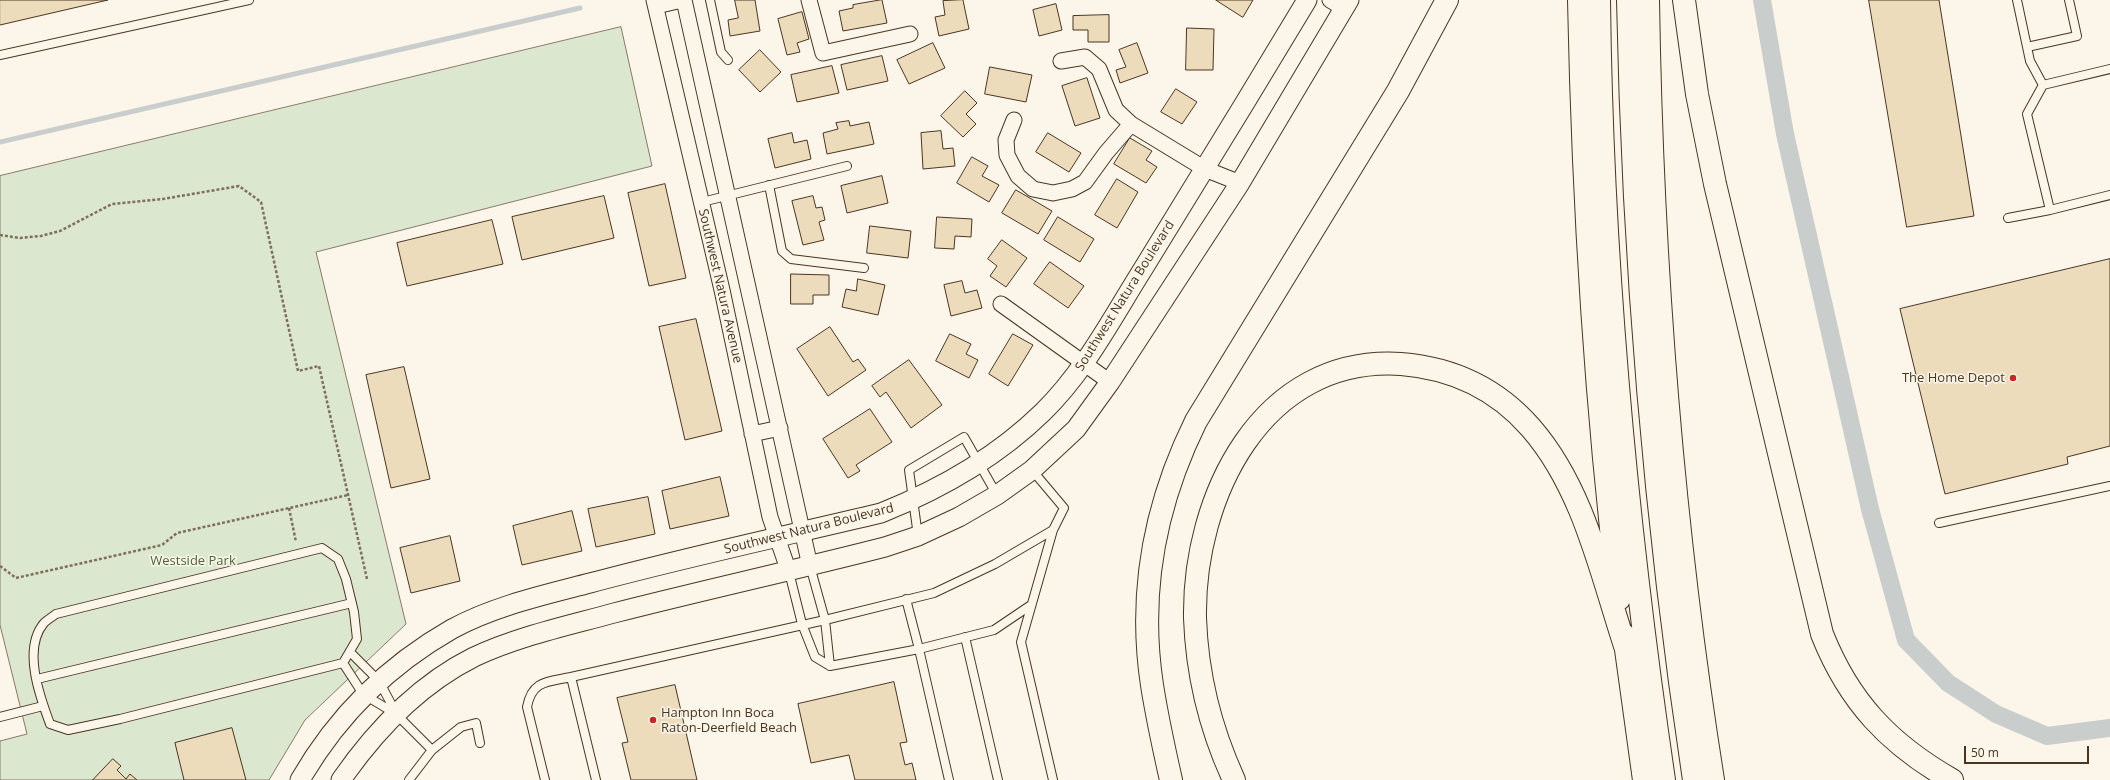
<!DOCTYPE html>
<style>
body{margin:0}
#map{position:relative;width:2110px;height:780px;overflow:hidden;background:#fbf6e9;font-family:"Open Sans",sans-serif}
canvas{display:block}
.scale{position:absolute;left:1964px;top:746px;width:125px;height:18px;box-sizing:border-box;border:2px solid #4a3520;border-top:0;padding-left:5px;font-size:12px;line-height:14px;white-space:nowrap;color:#4a3520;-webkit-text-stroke:3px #fbf6e9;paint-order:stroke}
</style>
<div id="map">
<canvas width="2110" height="780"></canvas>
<div class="scale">50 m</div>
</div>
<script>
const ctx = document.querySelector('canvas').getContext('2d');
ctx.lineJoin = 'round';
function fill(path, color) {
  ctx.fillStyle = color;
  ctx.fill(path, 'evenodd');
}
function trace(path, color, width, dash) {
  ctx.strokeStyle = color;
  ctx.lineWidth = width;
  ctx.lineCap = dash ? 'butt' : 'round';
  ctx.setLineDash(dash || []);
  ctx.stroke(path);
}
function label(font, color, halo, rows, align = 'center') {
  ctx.font = font + ' "Open Sans",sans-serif';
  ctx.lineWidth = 3;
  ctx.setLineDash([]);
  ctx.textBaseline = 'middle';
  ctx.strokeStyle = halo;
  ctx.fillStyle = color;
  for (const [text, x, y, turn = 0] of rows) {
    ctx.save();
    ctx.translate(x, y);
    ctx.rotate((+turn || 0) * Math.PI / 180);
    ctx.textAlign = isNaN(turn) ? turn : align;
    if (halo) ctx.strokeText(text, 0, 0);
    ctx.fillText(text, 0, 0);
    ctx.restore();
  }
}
const green = new Path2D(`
 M621 27 652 166 316 252 406 624 305 720 269 780H0V741L27 734 0 625V176Z`);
const stream = new Path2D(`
 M0 142 580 8`);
const canal = new Path2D(`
 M1762 0 1785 134 1870 509 1906 640 1948 683 1996 714 2047 736 2110 728`);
const building = new Path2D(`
 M0 0H108L0 25Z
 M735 0H755L760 31 730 36 728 20 738 18Z
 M882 0 887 23 843 31 839 11 853 8V5Z
 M963 0 969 29 939 36 935 17 945 15 943 1Z
 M1216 0H1253L1243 17Z
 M1869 0H1939L1974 216 1907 227Z
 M1056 4 1062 30 1039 36 1033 10Z
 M802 12 809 39 797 43 800 52 787 55 778 19Z
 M1109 15V42H1088V30H1073V16Z
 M1187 28 1214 29 1213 70H1186Z
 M933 43 945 68 909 84 897 60Z
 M1137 43 1148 73 1120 83 1116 70 1126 67 1119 50Z
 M760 50 781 72 760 92 739 70Z
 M882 56 888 81 847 90 841 65Z
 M832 66 839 93 797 102 791 75Z
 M990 67 1032 75 1026 102 985 94Z
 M1087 78 1100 118 1075 126 1062 86Z
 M1176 89 1197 102 1182 124 1161 112Z
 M965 91 977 103 966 114 976 124 963 137 941 116Z
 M849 121 850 126 869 122 874 144 827 154 823 133 838 129 836 123Z
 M941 131 943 149 953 148 955 166 923 169 921 133Z
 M792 133 794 143 807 140 811 159 775 168 768 139Z
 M1048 133 1081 153 1069 172 1036 152Z
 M1130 138 1152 151 1146 160 1157 167 1146 183 1114 164Z
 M972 157 988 166 982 176 999 185 989 202 957 183Z
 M882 176 888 203 847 213 841 186Z
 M1117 179 1138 192 1117 228 1095 215Z
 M665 184 686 278 649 286 628 193Z
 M1016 190 1052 211 1038 234 1002 213Z
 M604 196 614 238 522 260 512 217Z
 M813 196 816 208 822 207 825 220 819 222 824 240 803 245 792 201Z
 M937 217 972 219 971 237 955 236 954 249 935 248Z
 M1058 217 1094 239 1080 262 1044 240Z
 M492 220 503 264 407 286 397 243Z
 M870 226 911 231 908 258 867 253Z
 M1002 240 1027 258 1006 287 990 276 997 266 988 259Z
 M2110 259V446L2067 457 2068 464 1945 494 1900 309Z
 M1050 262 1084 286 1068 308 1034 284Z
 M791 274 829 275V295H813V304H791Z
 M858 279 885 285 878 315 842 307 846 289 856 291Z
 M962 281 965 293 977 290 982 308 951 316 944 285Z
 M696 319 722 431 685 440 659 327Z
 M830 327 853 362 858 359 866 370 828 396 797 349Z
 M950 334 971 344 966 354 978 360 969 378 936 361Z
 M1013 334 1033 345 1008 386 989 374Z
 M909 360 942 405 911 428 886 392 880 397 872 386Z
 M404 367 430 479 391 488 366 375Z
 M870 409 892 442 856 465 860 471 848 478 823 439Z
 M720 477 729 516 670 529 662 491Z
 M648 497 655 534 596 547 588 509Z
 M572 511 582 551 522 565 513 526Z
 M450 536 460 581 411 593 400 548Z
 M894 682 907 742 900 743 905 765 912 763 916 780H855L849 755 811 763 798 704Z
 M675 685 697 780H631L622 743 628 742 617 698Z
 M232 728 246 780H184L175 743Z
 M113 759 121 766 117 770 126 779 130 774 137 780H93Z`);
const path = new Path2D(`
 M0 235 20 238 41 236 60 231 112 204 163 199 239 186 261 202 298 371 319 366 367 579
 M289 508 296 542
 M0 566 16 578 162 545 177 533 348 495`);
const service = new Path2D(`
 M710 0 721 52 728 60
 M2017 0 2030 61 2043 85
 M2027 47 2077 36 2069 0
 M0 55 249 0
 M2110 69 2043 85 2027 114 2050 210 2110 195
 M769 185 782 251 791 259 864 268
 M702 202 847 166
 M2008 218 2050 210
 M1032 470 1064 508 1053 530 1021 642 1053 780
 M1939 523 2110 486
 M918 536 909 470 964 437 997 495
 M322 548 338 559 346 579 354 612 357 639 343 663 120 719 68 730 50 724C40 697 22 649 44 623 47 620 52 617 56 614Z
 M810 566 825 620 830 666
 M789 572 802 624 815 657 830 666 919 649 949 780
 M906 599 919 649 994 630 1031 605
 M965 637 998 780
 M350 652 379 681 396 713
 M343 663 363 694 396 714 432 750 461 727 476 723 480 743
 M571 677 825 620 934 593 995 564 1053 530
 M37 679 352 603
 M0 717 43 706
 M409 780 432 750
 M545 780 527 707C532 680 548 682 571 677L596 780`);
const minor = new Path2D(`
 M654 0 722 290 770 517 789 572
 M684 0 810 566
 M809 0 823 53 910 34
 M1330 0 1345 9
 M656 6 682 0
 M1061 61 1085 57 1099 69 1116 110 1131 124 1205 169 1240 183
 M1014 120 1006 140 1007 155 1018 176 1033 189 1053 193 1072 189 1085 182 1106 153 1131 124
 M1001 304 1110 382
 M752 434 780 428`);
const tertiary = new Path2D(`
 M300 780C337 716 387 666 452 629 494 606 544 595 590 583 687 557 784 536 881 513 941 489 997 457 1043 412 1085 371 1112 318 1143 269 1198 180 1253 90 1307 0
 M341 780C375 731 420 684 474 657 519 636 567 626 614 613 704 590 795 570 885 547L918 536 959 517 997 495 1032 470 1076 429 1110 382 1240 183 1349 0`);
const motorway = new Path2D(`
 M1579 0C1583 200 1595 400 1619 599
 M1599 0C1602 261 1626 522 1664 780
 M1628 0C1633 261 1655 522 1694 780
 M1648 0C1652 261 1672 522 1713 780
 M1684 0 1697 94 1715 184 1822 634C1849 702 1889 744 1952 780
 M1624 635 1644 780
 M1171 780C1164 749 1157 717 1152 685 1138 593 1155 504 1196 421L1398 91 1447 0
 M1234 780C1210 728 1197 675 1195 618 1193 498 1261 355 1401 364 1452 368 1497 389 1531 428 1584 489 1601 574 1626 649`);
const markers = [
 [2013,378,4,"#c62828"],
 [653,720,4,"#c62828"]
];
const streetNames = [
 ["Southwest Natura Avenue",720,286,77],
 ["Southwest Natura Boulevard",1125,296,-58],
 ["Southwest Natura Boulevard",809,529,-14]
];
const poiNames = [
 ["The Home Depot",2005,378],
 ["Hampton Inn Boca",661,713,"left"],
 ["Raton-Deerfield Beach",661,728,"left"]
];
const parkNames = [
 ["Westside Park",193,561]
];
fill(green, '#dce7d0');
trace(green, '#887966', 1);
trace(stream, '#c9cecd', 5);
trace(canal, '#c9cecd', 18);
fill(building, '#ecdcbc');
trace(building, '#4a3520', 1);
trace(service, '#4a3520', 10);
trace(minor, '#4a3520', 17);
trace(tertiary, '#4a3520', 21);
trace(motorway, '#4a3520', 24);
trace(path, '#7f6f5c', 2.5, [3, 2]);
trace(service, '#fbf6e9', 8);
trace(minor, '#fbf6e9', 15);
trace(tertiary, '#fbf6e9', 19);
trace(motorway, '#fbf6e9', 22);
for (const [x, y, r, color] of markers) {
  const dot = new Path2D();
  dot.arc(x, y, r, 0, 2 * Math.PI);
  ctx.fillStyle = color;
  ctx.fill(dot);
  trace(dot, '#fbf6e9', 1.5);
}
label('13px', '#4a3520', '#fbf6e9', streetNames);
label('13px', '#4a3520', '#fbf6e9', poiNames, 'right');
label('13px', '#436837', '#fbf6e9', parkNames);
</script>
